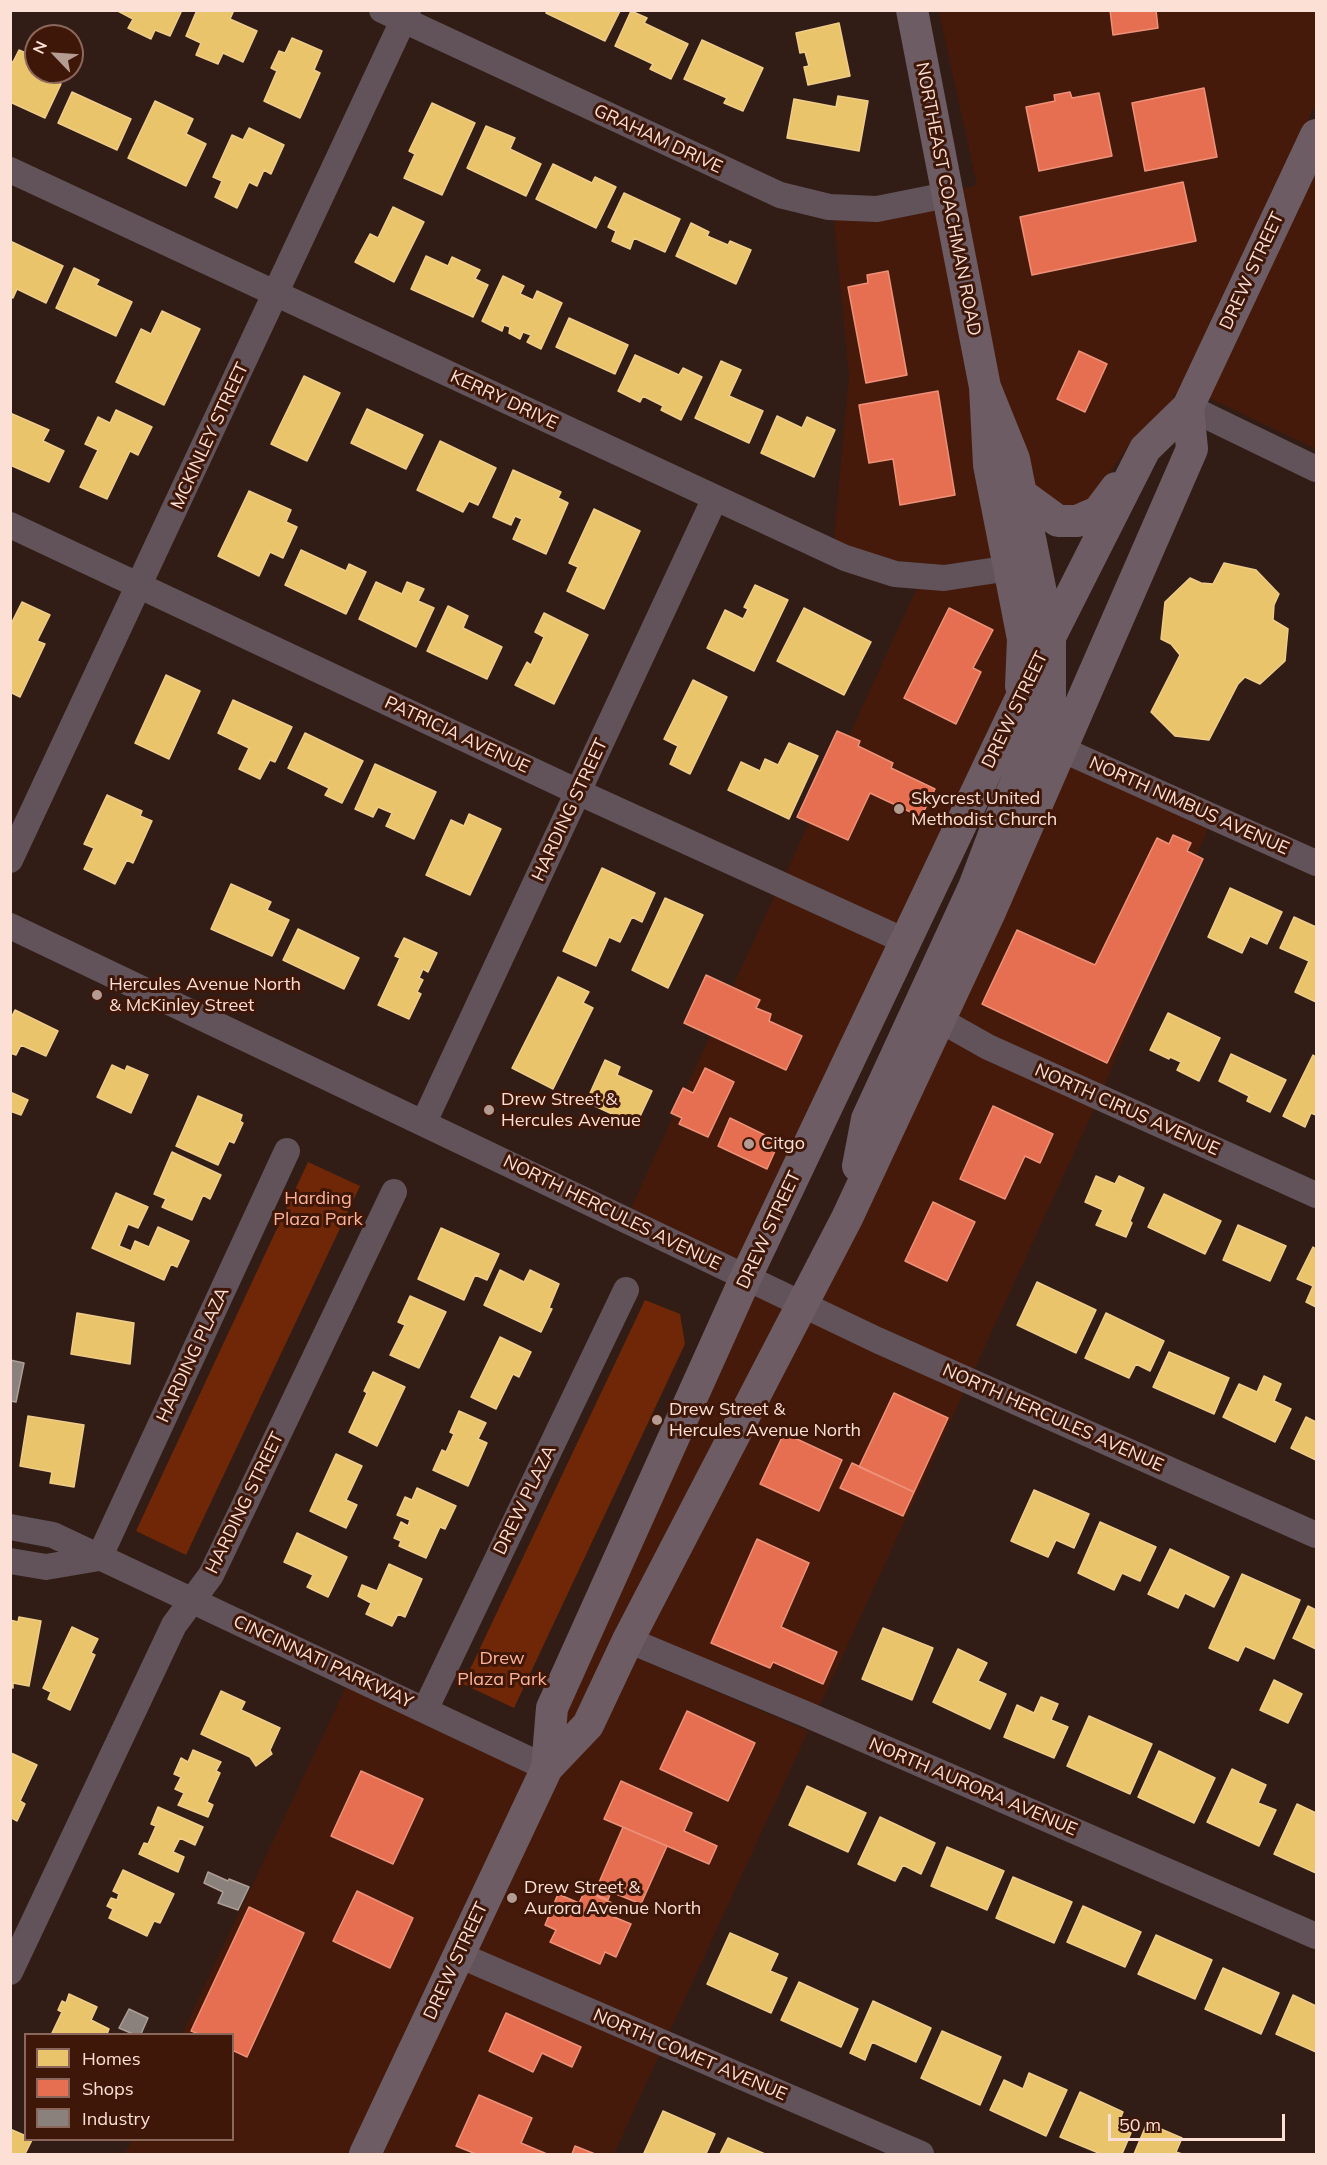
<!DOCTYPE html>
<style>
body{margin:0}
#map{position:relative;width:1327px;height:2165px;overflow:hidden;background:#321d16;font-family:Mulish,sans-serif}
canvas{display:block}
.frame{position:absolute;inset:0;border:12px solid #fce0d6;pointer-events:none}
.legend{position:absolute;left:24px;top:2033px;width:210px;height:108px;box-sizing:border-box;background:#3f1709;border:2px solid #8b675b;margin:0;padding:8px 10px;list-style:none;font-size:18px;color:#fce0d6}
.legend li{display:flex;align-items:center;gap:12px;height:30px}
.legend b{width:30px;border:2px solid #8b675b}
.north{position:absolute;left:24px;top:24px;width:60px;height:60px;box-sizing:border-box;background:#3f1709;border:2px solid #8b675b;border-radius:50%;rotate:295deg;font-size:16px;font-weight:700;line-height:24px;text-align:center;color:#fce0d6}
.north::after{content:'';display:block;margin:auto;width:21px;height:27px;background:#b59c93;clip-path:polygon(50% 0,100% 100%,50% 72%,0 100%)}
.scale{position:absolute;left:1108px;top:2114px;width:177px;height:27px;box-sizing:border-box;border:3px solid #fce0d6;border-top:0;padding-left:8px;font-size:18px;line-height:21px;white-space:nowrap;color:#fce0d6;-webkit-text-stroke:4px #3f1709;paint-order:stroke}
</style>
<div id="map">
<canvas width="1327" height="2165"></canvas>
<div class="frame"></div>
<ul class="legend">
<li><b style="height:16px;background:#e9c46a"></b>Homes</li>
<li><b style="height:16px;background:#e76f51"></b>Shops</li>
<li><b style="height:16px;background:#8a817c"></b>Industry</li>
</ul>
<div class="north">N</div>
<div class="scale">50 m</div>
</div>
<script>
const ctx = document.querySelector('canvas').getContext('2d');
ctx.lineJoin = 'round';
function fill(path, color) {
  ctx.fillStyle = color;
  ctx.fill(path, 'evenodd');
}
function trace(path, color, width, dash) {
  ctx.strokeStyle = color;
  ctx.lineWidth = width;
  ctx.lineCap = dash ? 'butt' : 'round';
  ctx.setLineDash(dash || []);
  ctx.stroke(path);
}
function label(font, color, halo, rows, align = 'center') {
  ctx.font = font + ' Mulish,sans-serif';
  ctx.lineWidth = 6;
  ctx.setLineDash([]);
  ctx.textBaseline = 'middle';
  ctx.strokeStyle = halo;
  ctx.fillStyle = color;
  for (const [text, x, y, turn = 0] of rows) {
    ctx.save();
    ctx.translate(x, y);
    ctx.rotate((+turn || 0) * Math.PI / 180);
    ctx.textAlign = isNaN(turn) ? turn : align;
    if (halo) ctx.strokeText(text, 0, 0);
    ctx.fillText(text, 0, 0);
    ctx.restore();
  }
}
const built = new Path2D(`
 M939 11H1316V103L1178 394H1173L1174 401 1142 432H1138L1089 502 1062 509 1033 488 999 385 959 190 977 185Z
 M1316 166V449L1207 397Z
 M936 210 970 377 994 558 942 565 897 561 849 547 834 540 849 376 834 220Z
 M999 582 1010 639 1008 694 957 799H955L953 809 898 924 786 873 917 588Z
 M1069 766 1208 828 1104 1087 993 1036 957 1016Z
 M775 895 888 946 739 1260 631 1208Z
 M946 1038 971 1052 1094 1109 974 1370 821 1300 855 1233H857L860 1223Z
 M754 1294 785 1309 576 1718 564 1731 565 1712Z
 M810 1321 964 1392 818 1709 646 1635Z
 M635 1657 808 1731 669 2033 477 1950 556 1782H559L560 1774Z
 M346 1687 529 1773 350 2154H125L132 2140H232V2034H182Z
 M467 1972 659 2055 614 2154H380Z`);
const green = new Path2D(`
 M308 1162 360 1186 186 1555 136 1531Z
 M645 1300 680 1314 685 1344 514 1708 463 1684Z`);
const homes = new Path2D(`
 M116 10H182L170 36 155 30 151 39 128 28 133 19Z
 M197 10H234L230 19 257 31 243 62 223 53 218 64 196 55 201 43 186 36Z
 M547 10H619L620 11 605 41 546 13Z
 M631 11 647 18 644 23 688 44 671 79 650 69 653 64 615 46Z
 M839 23 850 76 808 85 804 67 809 66 805 52 800 53 796 33Z
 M292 38 322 51 314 70 320 73 300 118 264 101 277 71 271 68 279 51 285 53Z
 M702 40 763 68 743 111 724 103 727 98 684 79Z
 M19 50 35 57 29 69 61 84 45 118 10 102V60L13 62Z
 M72 92 131 119 117 150 58 123Z
 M838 96 868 101 859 151 787 138 794 99 836 107Z
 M155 101 193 119 186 134 206 144 186 186 128 158Z
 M432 103 475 123 442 195 404 178 415 154 409 151Z
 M486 126 515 138 510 149 541 164 526 196 467 168Z
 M249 128 284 145 271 174 264 170 257 186 249 182 237 208 215 197 222 181 213 177 232 135 243 140Z
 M553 164 592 183 595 177 616 187 596 228 536 199Z
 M624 193 680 219 665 252 634 238 630 249 612 241 616 231 608 227Z
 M393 207 424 222 394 282 355 262 370 234 378 238Z
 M691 223 709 232 707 236 728 245 730 241 751 250 736 284 676 256Z
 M10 241 63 266 46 303 17 289 13 298 10 297Z
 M426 256 448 266 452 257 480 270 475 279 488 285 473 317 411 289Z
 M74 268 99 280 96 285 132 302 116 336 56 308Z
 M503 276 524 286 520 294 533 300 537 291 562 303 541 349 527 342 531 335 523 332 520 339 509 333 510 327 504 325 502 331 482 321Z
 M162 311 200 329 164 405 116 382 141 329 151 334Z
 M569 318 628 345 615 374 556 347Z
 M635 355 679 375 683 368 702 377 681 420 661 410 663 406 643 396 640 402 618 391Z
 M721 361 741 370 729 396 763 411 749 443 695 418Z
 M304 376 340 393 307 461 271 444Z
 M367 409 423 435 406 469 351 443Z
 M116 410 152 427 138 455 130 451 107 499 80 487 98 450 85 444 98 417 110 423Z
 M10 413 49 430 43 441 64 451 49 482 10 465Z
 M777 416 802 428 807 417 835 430 814 477 761 453Z
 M440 441 496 468 478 505 469 501 463 512 417 490Z
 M513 470 561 492 558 498 568 503 546 554 513 539 522 519 515 516 511 525 493 517Z
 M249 491 291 510 286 522 297 527 283 558 270 552 259 576 218 556Z
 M594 509 640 531 604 609 567 591 578 567 569 563Z
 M301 550 346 571 349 564 366 572 346 614 285 585Z
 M1224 563 1256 570 1279 594 1274 605 1273 620 1288 629 1285 661 1260 684 1245 677 1238 684 1209 740 1175 736 1151 712 1180 655 1171 644 1161 639 1165 602 1190 578 1201 583 1213 584Z
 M376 582 402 594 407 582 424 589 418 601 434 608 416 647 359 619Z
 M755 585 788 600 754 671 707 648 725 610 743 619 748 609 744 607Z
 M22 602 50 615 37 641 45 644 20 697 10 692V626Z
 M448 606 468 616 463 628 502 647 487 679 427 651Z
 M804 608 871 642 844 695 777 661Z
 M544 613 588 635 554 704 515 685 527 662 531 665 544 637 535 632Z
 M166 675 200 691 169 759 135 743Z
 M693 680 727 697 690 774 670 764 678 746 664 739Z
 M233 700 292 727 275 762 270 760 260 779 239 769 249 748 218 733Z
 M305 733 363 761 342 803 325 795 329 788 288 768Z
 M789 743 818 756 789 819 728 790 741 762 760 771 765 759 778 765Z
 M375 764 436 792 414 839 386 826 392 813 378 807 373 817 355 809Z
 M107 795 142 811 140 816 152 821 133 863 127 860 115 884 84 869 94 848 84 844Z
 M469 814 501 829 470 895 426 875 451 820 464 826Z
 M602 868 655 893 642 922 632 917 620 942 609 937 596 966 563 951Z
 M231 884 271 902 267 910 289 920 272 956 211 929Z
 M1230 888 1282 912 1267 944 1250 936 1242 953 1208 937Z
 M665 898 703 915 668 988 632 970Z
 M1294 917 1316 927V1002L1295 992 1309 961 1280 948Z
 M298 929 359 958 344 989 283 960Z
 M404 938 437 953 428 972 423 969 419 978 423 980 417 992 421 994 409 1019 378 1005 400 958 395 956Z
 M558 977 589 992 583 1003 593 1008 553 1089 512 1068Z
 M15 1010 58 1031 46 1056 21 1045 16 1055 10 1053V1020Z
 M1168 1013 1220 1038 1199 1081 1177 1070 1181 1062 1170 1057 1169 1059 1150 1050Z
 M1231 1054 1286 1080 1270 1112 1247 1101 1249 1096 1219 1081Z
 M1313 1055 1316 1057V1115L1311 1113 1305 1127 1283 1116Z
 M605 1060 620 1067 617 1075 652 1091 636 1125 586 1102Z
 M112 1065 125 1071 127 1066 148 1075 131 1113 97 1097Z
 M10 1092 28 1100 21 1115 10 1111Z
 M198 1096 242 1115 240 1121 243 1123 234 1143 229 1141 218 1165 176 1146Z
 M172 1152 221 1175 210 1199 203 1195 192 1220 162 1207 166 1199 154 1194Z
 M1096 1176 1115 1184 1119 1176 1144 1188 1130 1221 1132 1223 1126 1237 1096 1225 1103 1210 1085 1202Z
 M116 1193 148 1207 138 1228 128 1224 119 1246 131 1251 135 1241 149 1247 158 1227 189 1241 177 1267 171 1264 164 1280 92 1248Z
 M1164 1194 1221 1221 1205 1254 1148 1227Z
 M1238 1225 1286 1246 1270 1281 1223 1260Z
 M441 1228 499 1254 487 1280 475 1275 464 1300 418 1279Z
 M1313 1247 1316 1249V1307L1306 1302 1313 1286 1297 1279Z
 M500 1270 524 1282 530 1270 559 1284 549 1308 552 1309 541 1332 484 1305Z
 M1037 1282 1096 1310 1076 1353 1017 1325Z
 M410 1296 446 1312 419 1368 390 1355 405 1325 398 1322Z
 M77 1313 134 1323 130 1364 71 1354Z
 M1106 1313 1164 1341 1150 1371 1136 1364 1129 1378 1085 1358Z
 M500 1337 531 1352 519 1377 513 1374 496 1409 471 1397Z
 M1169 1352 1229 1378 1214 1414 1153 1387Z
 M373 1372 405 1387 377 1446 349 1432 367 1393 364 1391Z
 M1264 1376 1281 1384 1274 1401 1291 1409 1275 1442 1223 1417 1239 1384 1257 1392Z
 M459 1411 486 1423 478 1439 487 1443 468 1486 433 1470 442 1450 446 1452 454 1434 450 1432Z
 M28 1416 84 1425 74 1487 50 1483 52 1472 20 1466Z
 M1306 1417 1316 1422V1460L1291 1448Z
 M336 1454 362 1466 346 1500 357 1505 346 1528 310 1511Z
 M417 1488 456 1506 445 1529 440 1527 426 1558 399 1546 401 1541 394 1538 401 1522 408 1526 410 1520 397 1515 405 1497 412 1500Z
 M1034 1490 1089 1514 1074 1548 1056 1540 1048 1557 1011 1541Z
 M1100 1522 1156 1547 1140 1581 1122 1573 1114 1590 1078 1573Z
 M297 1533 347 1557 328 1597 307 1587 313 1575 284 1562Z
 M1170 1549 1229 1577 1214 1607 1185 1593 1178 1608 1148 1594Z
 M389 1564 422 1579 405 1617 398 1614 392 1626 366 1614 371 1603 358 1596 362 1585 377 1591Z
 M1242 1574 1300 1600 1274 1659 1245 1646 1238 1661 1209 1648Z
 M1308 1606 1316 1610V1649L1293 1638Z
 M19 1617 41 1621 29 1686 13 1683V1688L10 1687V1620L18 1622Z
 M72 1627 98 1639 91 1653 95 1655 70 1710 48 1699 51 1692 43 1688Z
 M883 1628 933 1648 912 1700 862 1679Z
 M958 1649 987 1663 978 1681 1006 1694 990 1729 933 1702Z
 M1274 1680 1302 1694 1288 1723 1260 1710Z
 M221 1691 245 1702 241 1710 280 1728 270 1750 272 1754 256 1766 250 1757 201 1734Z
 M1041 1697 1058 1704 1051 1720 1068 1727 1054 1758 1004 1737 1017 1705 1034 1713Z
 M1089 1716 1152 1744 1130 1794 1067 1766Z
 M193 1750 221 1762 216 1771 220 1773 207 1802 213 1805 208 1817 178 1805 184 1793 175 1789 181 1777 174 1774 181 1758 188 1762Z
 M1159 1751 1215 1778 1194 1823 1138 1797Z
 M11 1753 37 1765 20 1801 25 1804 17 1821 10 1817Z
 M1232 1769 1266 1785 1258 1803 1276 1810 1259 1846 1207 1822Z
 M807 1786 866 1813 848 1852 789 1825Z
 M1297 1804 1316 1813V1873L1274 1854Z
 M158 1807 203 1827 195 1845 180 1838 173 1852 184 1857 178 1872 139 1854 144 1843 148 1844 156 1826 151 1824Z
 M880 1817 935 1843 921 1874 903 1865 895 1881 858 1864Z
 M947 1847 1004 1871 987 1910 931 1886Z
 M123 1870 174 1894 160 1923 154 1921 147 1936 109 1918 113 1909 107 1906 111 1898 117 1900 119 1894 113 1891Z
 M1013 1877 1072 1902 1054 1943 996 1918Z
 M1083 1906 1141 1932 1125 1967 1067 1942Z
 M730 1933 778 1954 770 1971 787 1978 771 2013 707 1984Z
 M1156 1935 1212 1960 1195 1999 1138 1974Z
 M1223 1968 1279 1993 1261 2034 1205 2009Z
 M799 1982 858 2009 841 2047 781 2020Z
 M69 1994 97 2007 91 2020 109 2029 107 2034H55L52 2033 62 2012 58 2010 62 2001 66 2003Z
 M1293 1995 1316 2006V2052L1276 2034Z
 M873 2001 931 2028 916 2062 872 2042 865 2060 850 2053Z
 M942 2031 1001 2057 980 2105 921 2078Z
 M1029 2073 1067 2090 1046 2136 990 2110 1004 2080 1023 2089Z
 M1080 2092 1123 2112 1117 2127 1131 2133 1122 2154H1101L1060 2137Z
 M663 2111 715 2134 706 2154H648L644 2153Z
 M1147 2123 1182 2138 1176 2152 1182 2154H1134Z
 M10 2129 26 2136V2140H32L25 2154H10Z
 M728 2138 765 2154H720Z`);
const shops = new Path2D(`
 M1110 10H1156L1158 28 1113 35Z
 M1204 88 1217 157 1145 171 1132 103Z
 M1070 92 1072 98 1099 93 1112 156 1039 171 1026 107 1055 101 1054 95Z
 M1183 182 1196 241 1032 275 1020 217Z
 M888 271 907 375 866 383 848 287 868 283 867 275Z
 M1079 351 1107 364 1085 412 1057 399Z
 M938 391 955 495 900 505 893 459 869 463 859 405Z
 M949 608 993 630 973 668 981 672 956 724 904 698Z
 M837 731 860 741 858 746 893 763 891 768 935 789 921 817 870 793 848 840 797 817Z
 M1173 835 1191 843 1187 851 1203 859 1107 1063 982 1004 1017 930 1095 965 1157 838 1169 844Z
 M706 975 760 1000 756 1008 771 1014 769 1021 802 1036 786 1070 684 1023Z
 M705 1068 734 1082 708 1137 679 1124 682 1118 671 1113 683 1088 693 1093Z
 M993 1106 1053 1134 1040 1163 1025 1156 1005 1199 960 1179Z
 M730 1118 779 1142 767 1169 718 1146Z
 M933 1202 975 1222 947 1281 905 1261Z
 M894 1393 948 1418 914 1492 859 1467Z
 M784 1433 842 1460 819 1511 760 1484Z
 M852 1463 914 1492 903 1516 840 1488Z
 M757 1539 809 1563 781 1627 837 1652 823 1684 773 1662 770 1668 711 1643Z
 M687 1711 755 1743 728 1801 660 1769Z
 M361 1771 423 1799 393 1864 331 1836Z
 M621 1781 692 1813 684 1831 717 1846 709 1864 604 1819Z
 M623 1827 667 1846 641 1904 611 1892 608 1900 594 1894Z
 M357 1891 413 1918 390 1968 333 1941Z
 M585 1891 619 1906 614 1917 631 1924 616 1957 605 1952 600 1964 550 1942 556 1930 545 1925 558 1894 579 1903Z
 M249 1907 304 1933 247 2057 232 2050V2034H199L191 2031Z
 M506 2013 581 2047 572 2067 542 2053 533 2072 489 2051Z
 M479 2095 532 2118 521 2143 547 2154H476L456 2146Z
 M575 2146 595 2154H572Z`);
const industry = new Path2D(`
 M10 1360 24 1363 16 1402 10 1401Z
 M208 1872 228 1881 229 1879 249 1887 238 1910 218 1903 223 1892 204 1883Z
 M129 2009 148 2018 141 2034H133L119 2028Z`);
const minor = new Path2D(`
 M382 10 780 195 829 207 877 209 947 195
 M10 170 845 558 895 574 944 578 1010 568
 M1188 407 1316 469
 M10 525 578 792 905 941
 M1061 749 1316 863
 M10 860 408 10
 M10 926 877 1340 1316 1535
 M940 1020 988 1047 1316 1195
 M424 1122 715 498
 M10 1527 53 1535 547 1768
 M99 1558 287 1151
 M10 1561 46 1567 99 1558
 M628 1640 808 1715 1316 1936
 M425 1710 626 1290
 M459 1955 921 2154
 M10 1972 174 1625 211 1575 394 1192`);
const major = new Path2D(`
 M912 10 985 387 989 465 1023 639 1021 686
 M1021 494 1058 521H1077L1098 512 1116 488
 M858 1166 867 1119 974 887 998 824 1039 731 1050 697V637L1021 494 1014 459 985 387
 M547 1768 552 1708 746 1277 1050 637 1145 449 1188 407 1316 135
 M365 2154 547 1768 588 1725 628 1640 847 1218 989 914 1192 449 1188 407`);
const markers = [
 [899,809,6,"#b59c93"],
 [97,995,6,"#b59c93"],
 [489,1110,6,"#b59c93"],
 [749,1144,6,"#b59c93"],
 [657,1420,6,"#b59c93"],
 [512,1898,6,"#b59c93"]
];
const streetNames = [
 ["GRAHAM DRIVE",658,139,25],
 ["NORTHEAST COACHMAN ROAD",948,199,79],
 ["DREW STREET",1252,271,-65],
 ["KERRY DRIVE",504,400,25],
 ["MCKINLEY STREET",210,436,-65],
 ["DREW STREET",1015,710,-64],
 ["PATRICIA AVENUE",457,735,25],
 ["NORTH NIMBUS AVENUE",1189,806,24],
 ["HARDING STREET",570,810,-65],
 ["NORTH CIRUS AVENUE",1127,1110,24],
 ["NORTH HERCULES AVENUE",612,1213,26],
 ["DREW STREET",769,1230,-65],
 ["HARDING PLAZA",193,1355,-65],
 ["NORTH HERCULES AVENUE",1053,1418,24],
 ["DREW PLAZA",525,1500,-64],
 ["HARDING STREET",245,1503,-64],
 ["CINCINNATI PARKWAY",323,1662,25],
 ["NORTH AURORA AVENUE",973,1787,23],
 ["DREW STREET",456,1961,-65],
 ["NORTH COMET AVENUE",690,2055,23]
];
const poiNames = [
 ["Skycrest United",911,799],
 ["Methodist Church",911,820],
 ["Hercules Avenue North",109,985],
 ["& McKinley Street",109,1006],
 ["Drew Street &",501,1100],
 ["Hercules Avenue",501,1121],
 ["Citgo",761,1144],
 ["Drew Street &",669,1410],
 ["Hercules Avenue North",669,1431],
 ["Drew Street &",524,1888],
 ["Aurora Avenue North",524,1909]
];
const parkNames = [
 ["Harding",318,1199],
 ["Plaza Park",318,1220],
 ["Drew",502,1659],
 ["Plaza Park",502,1680]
];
fill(built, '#461a0b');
fill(green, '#6f2707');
fill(homes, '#e9c46a');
trace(homes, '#efcc8a', 1.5);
fill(shops, '#e76f51');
trace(shops, '#ed9179', 1.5);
fill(industry, '#8a817c');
trace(industry, '#ac9e97', 1.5);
trace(minor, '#615359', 26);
trace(major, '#6d5c64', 32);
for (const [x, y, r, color] of markers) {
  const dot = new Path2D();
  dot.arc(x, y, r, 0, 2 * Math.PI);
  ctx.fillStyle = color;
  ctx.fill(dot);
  trace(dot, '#3f1709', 2);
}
label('18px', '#fce0d6', '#3f1709', streetNames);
label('18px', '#fce0d6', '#3f1709', poiNames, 'left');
label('18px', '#fdb39a', '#3f1709', parkNames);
</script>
